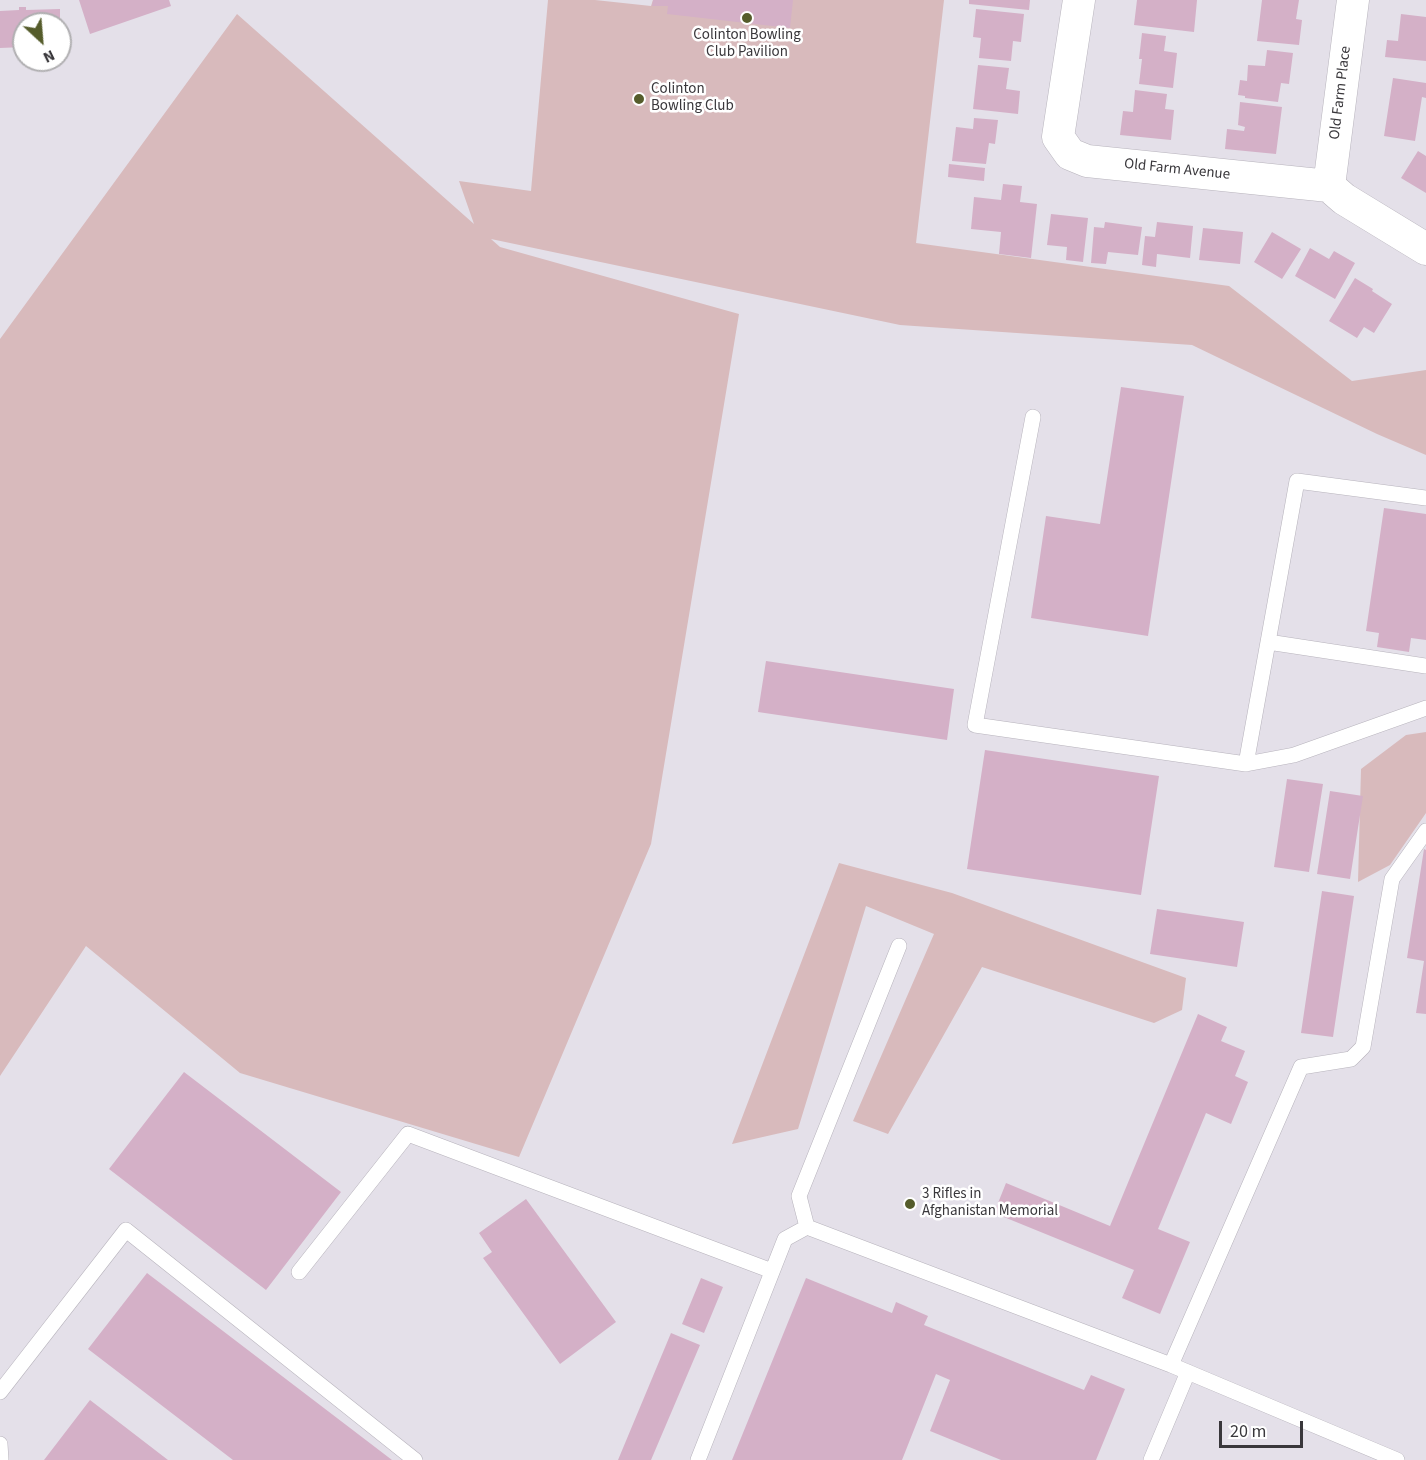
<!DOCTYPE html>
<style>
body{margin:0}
#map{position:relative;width:1426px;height:1460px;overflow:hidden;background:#e4e0e9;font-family:"Source Sans 3",sans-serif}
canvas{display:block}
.north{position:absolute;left:12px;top:12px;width:60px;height:60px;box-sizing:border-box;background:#fff;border:2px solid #b0afb1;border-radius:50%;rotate:154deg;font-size:16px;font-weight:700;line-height:24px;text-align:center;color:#39373b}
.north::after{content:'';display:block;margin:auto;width:21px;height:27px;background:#555c2b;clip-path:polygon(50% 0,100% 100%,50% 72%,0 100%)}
.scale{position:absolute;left:1219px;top:1421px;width:84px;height:27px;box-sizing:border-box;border:3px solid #39373b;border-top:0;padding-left:8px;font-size:18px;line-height:21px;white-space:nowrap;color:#39373b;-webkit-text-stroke:4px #fff;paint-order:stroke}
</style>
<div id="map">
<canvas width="1426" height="1460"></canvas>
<div class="north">N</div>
<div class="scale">20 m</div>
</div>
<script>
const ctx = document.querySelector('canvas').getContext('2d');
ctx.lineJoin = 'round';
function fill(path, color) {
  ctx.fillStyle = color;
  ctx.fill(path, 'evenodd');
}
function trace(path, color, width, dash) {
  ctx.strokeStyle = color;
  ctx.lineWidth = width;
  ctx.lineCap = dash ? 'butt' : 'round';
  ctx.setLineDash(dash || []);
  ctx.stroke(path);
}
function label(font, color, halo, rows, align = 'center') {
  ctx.font = font + ' "Source Sans 3",sans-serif';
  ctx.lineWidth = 5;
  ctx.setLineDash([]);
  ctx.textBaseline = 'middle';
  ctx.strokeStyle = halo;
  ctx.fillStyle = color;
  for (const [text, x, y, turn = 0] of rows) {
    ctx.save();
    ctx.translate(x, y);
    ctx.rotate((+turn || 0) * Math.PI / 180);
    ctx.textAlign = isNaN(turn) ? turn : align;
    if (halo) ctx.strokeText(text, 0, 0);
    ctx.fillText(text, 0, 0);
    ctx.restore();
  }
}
const green = new Path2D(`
 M548 0H595L651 6 653 0H944L916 243 1229 286 1352 381 1426 370V455L1377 434 1192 345 900 325 491 239 500 247 739 314 651 844 519 1157 240 1073 86 946 0 1076V339L237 14 474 224 459 181 531 191Z
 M1426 732V813L1390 865 1358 882 1361 769 1406 735Z
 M839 863 952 893 1186 978 1182 1010 1154 1023 982 967 888 1134 853 1121 934 934 866 906 798 1129 732 1144Z`);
const building = new Path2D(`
 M79 0H169L171 6 90 34Z
 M653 0H793L790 28 667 14 668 6H652Z
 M969 0H1030L1029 10 969 4Z
 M1137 0H1197L1194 32 1134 25Z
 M1262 0H1299L1296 19 1302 20 1299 45 1257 41Z
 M19 7H26V10L60 9V24H24V47L0 48V11L19 10Z
 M976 9 1024 14 1021 42 1013 41 1011 61 979 58 981 38 973 37Z
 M1401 14 1426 17V61L1385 57 1387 40 1398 41Z
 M1142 33 1166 36 1164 51 1177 53 1173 88 1139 84 1142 59H1139Z
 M1267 50 1293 53 1289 84 1281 83 1278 102 1245 98V96L1238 95 1240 80 1247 81 1248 65 1265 66Z
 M978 65 1009 68 1006 89 1020 91 1018 114 973 109Z
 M1393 78 1426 83V98L1422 97 1415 141 1384 136Z
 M1135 90 1167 94 1165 109 1174 110 1171 140 1120 135 1123 111 1133 112Z
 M1240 102 1282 107 1276 154 1225 149 1227 129 1244 131 1245 127 1238 125Z
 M974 118 998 120 995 144 989 143 986 164 952 161 956 127 973 129Z
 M1418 151 1426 156V193L1401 178Z
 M949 164 985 168 984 181 948 177Z
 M1003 184 1022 186 1020 202 1037 204 1031 258 999 254 1001 232 971 229 974 197 1001 200Z
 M1051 214 1088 218 1083 262 1066 260 1067 247 1047 245Z
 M1105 222 1142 227 1138 255 1108 252 1106 264 1091 263 1094 227 1104 228Z
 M1157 222 1193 226 1190 258 1157 254 1156 267 1142 265 1145 236 1155 237Z
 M1203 228 1243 232 1240 264 1199 260Z
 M1272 232 1301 249 1282 279 1254 262Z
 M1310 248 1329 259 1334 251 1355 263 1335 299 1295 276Z
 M1355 278 1373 289 1372 291 1392 304 1374 333 1364 327 1357 338 1329 321Z
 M1121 387 1184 396 1148 636 1031 618 1046 516 1100 524Z
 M1384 508 1426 514V640L1411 638 1409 652 1377 647 1379 633 1366 631Z
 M766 661 954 689 947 740 758 712Z
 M985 750 1159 776 1141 895 967 869Z
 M1287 779 1323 784 1309 872 1274 867Z
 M1330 791 1363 796 1350 879 1317 874Z
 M1424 849 1426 850V1014L1416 1013 1424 961 1407 958Z
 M1322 891 1354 896 1333 1037 1301 1033Z
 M1157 909 1244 922 1237 967 1150 954Z
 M1198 1014 1227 1027 1221 1041 1245 1051 1235 1076 1248 1082 1231 1124 1206 1113 1158 1229 1190 1242 1160 1314 1122 1298 1134 1270 994 1213 1006 1183 1110 1226Z
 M184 1072 341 1192 266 1290 109 1169Z
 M526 1199 616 1322 560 1364 483 1258 492 1252 479 1233Z
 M147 1273 392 1460H233L88 1349Z
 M701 1278 723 1287 704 1333 682 1324Z
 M806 1278 892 1313 896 1302 928 1316 924 1325 1084 1390 1091 1375 1125 1389 1096 1460H1001L930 1431 950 1380 936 1374 902 1460H732Z
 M671 1333 700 1345 651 1460H618Z
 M90 1400 168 1460H44Z`);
const service = new Path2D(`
 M1033 417 975 725 1246 764 1294 755 1426 708
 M1268 642 1297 481 1426 498
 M1246 764 1268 642 1426 666
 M807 1227 799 1196 899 946
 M299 1272 408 1134 772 1271
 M1171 1365 1301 1067 1351 1059 1363 1047 1392 879 1426 831
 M0 1392 126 1230 415 1460
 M0 1444 1 1460
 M698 1460 785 1239 807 1227 1171 1365 1397 1460
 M1151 1460 1188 1372`);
const minor = new Path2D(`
 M1079 0 1058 137 1070 154 1087 161 1329 186 1344 199 1426 249
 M1329 186 1353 0`);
const markers = [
 [747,18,6,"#555c2b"],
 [639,99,6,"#555c2b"],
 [910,1204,6,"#555c2b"]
];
const poiNames = [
 ["Colinton Bowling",747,36,"center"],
 ["Club Pavilion",747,53,"center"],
 ["Colinton",651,90],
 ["Bowling Club",651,107],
 ["3 Rifles in",922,1195],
 ["Afghanistan Memorial",922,1212]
];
const streetNames = [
 ["Old Farm Place",1341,93,-83],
 ["Old Farm Avenue",1177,170,6]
];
fill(green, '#d8babc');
fill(building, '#d4b0c7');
trace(service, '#b7b3bc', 16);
trace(minor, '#b7b3bc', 33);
trace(service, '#fff', 15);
trace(minor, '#fff', 32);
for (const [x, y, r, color] of markers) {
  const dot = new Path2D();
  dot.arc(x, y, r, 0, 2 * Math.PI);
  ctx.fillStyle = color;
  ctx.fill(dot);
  trace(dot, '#fff', 2);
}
label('15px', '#39373b', '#fff', poiNames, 'left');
label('15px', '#39373b', '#fff', streetNames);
</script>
